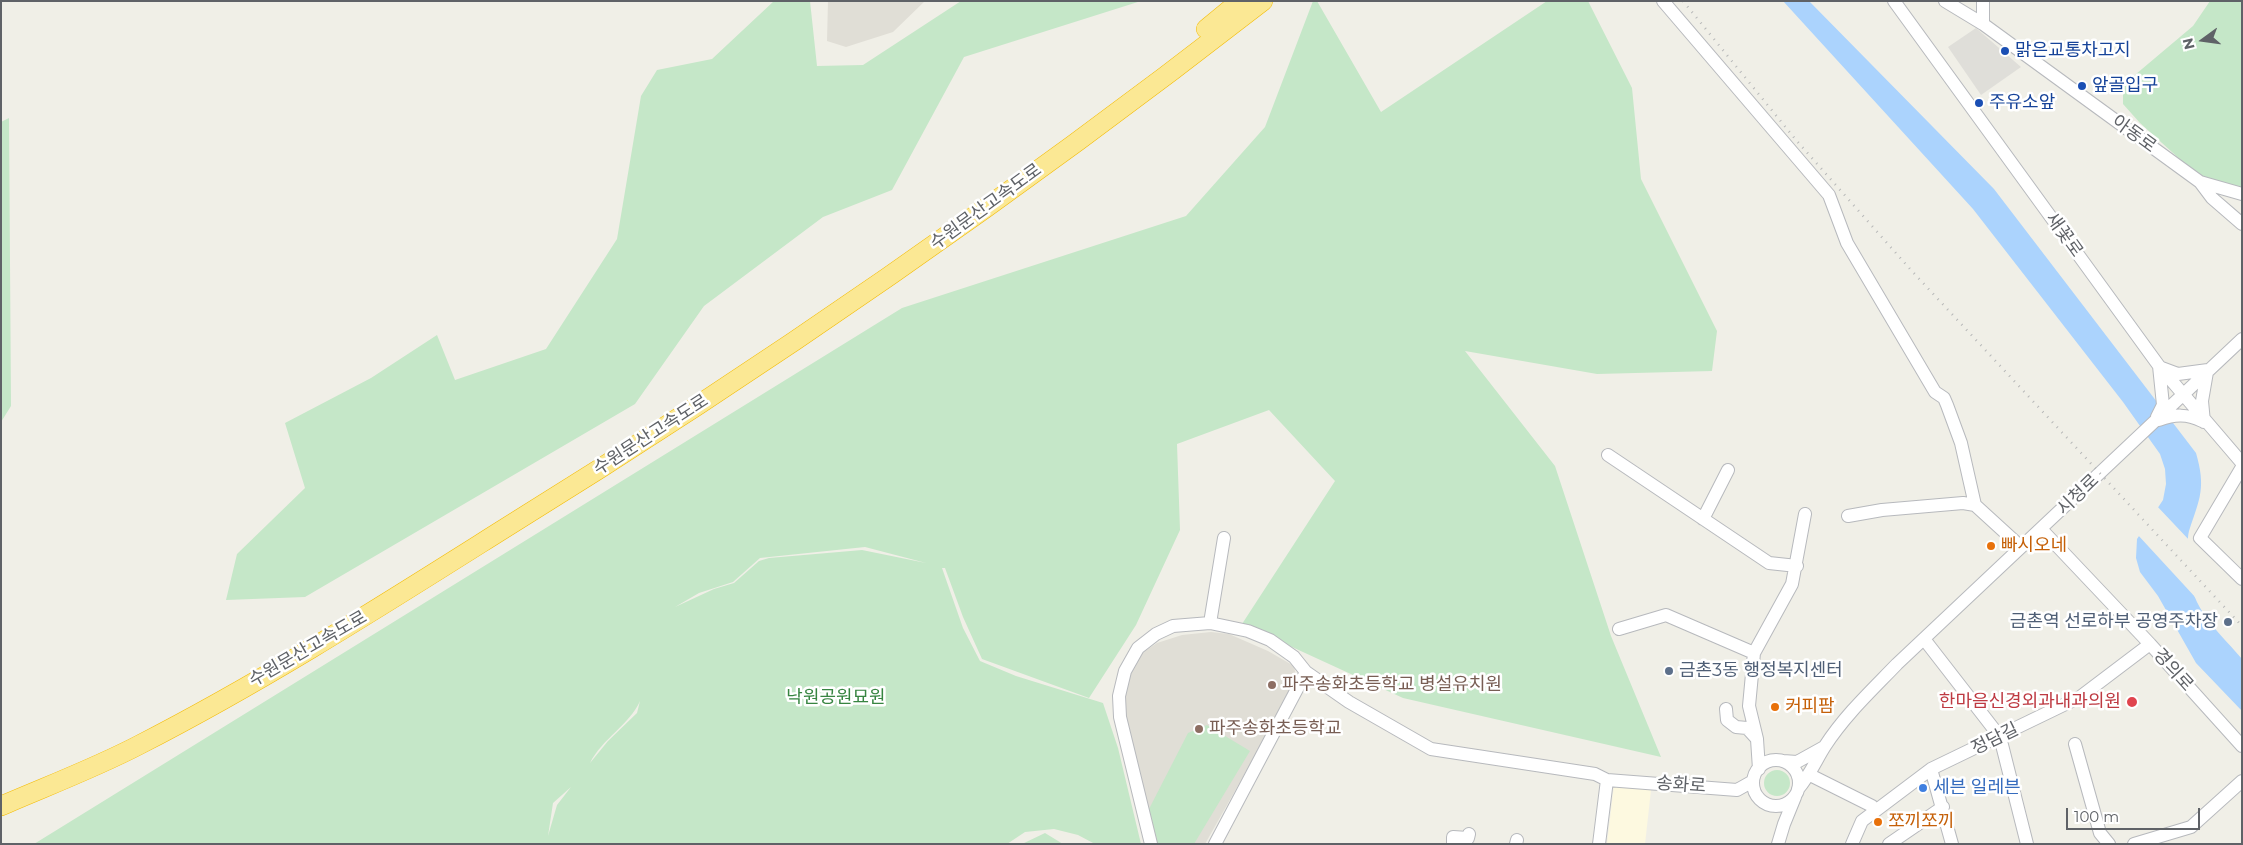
<!DOCTYPE html>
<meta charset="utf-8">
<style>
body{margin:0}
#map{position:relative;width:2243px;height:845px;overflow:hidden;background:#f0efe7;font-family:Montserrat,sans-serif}
canvas{display:block}
.frame{position:absolute;inset:0;border:2px solid #5f6267;pointer-events:none}
.north{position:absolute;left:2178px;top:15px;width:50px;height:50px;-webkit-text-stroke:4px #fff;paint-order:stroke;rotate:256deg;font-size:14px;font-weight:700;line-height:20px;text-align:center;color:#5f6267}
.north::after{content:'';display:block;margin:auto;width:18px;height:22px;background:#5f6267;clip-path:polygon(50% 0,100% 100%,50% 72%,0 100%)}
.scale{position:absolute;left:2066px;top:808px;width:134px;height:22px;box-sizing:border-box;border:2px solid #5f6267;border-top:0;padding-left:6px;font-size:15px;line-height:18px;white-space:nowrap;color:#5f6267;-webkit-text-stroke:4px #fff;paint-order:stroke}
</style>
<div id="map">
<canvas width="2243" height="845"></canvas>
<div class="frame"></div>
<div class="north">N</div>
<div class="scale">100 m</div>
</div>
<script>
const ctx = document.querySelector('canvas').getContext('2d');
ctx.lineJoin = 'round';
function fill(path, color) {
  ctx.fillStyle = color;
  ctx.fill(path, 'evenodd');
}
function trace(path, color, width, dash) {
  ctx.strokeStyle = color;
  ctx.lineWidth = width;
  ctx.lineCap = dash ? 'butt' : 'round';
  ctx.setLineDash(dash || []);
  ctx.stroke(path);
}
function label(font, color, halo, rows, align = 'center') {
  ctx.font = font + ' Montserrat,"Noto Sans KR",sans-serif';
  ctx.lineWidth = 5;
  ctx.setLineDash([]);
  ctx.textBaseline = 'middle';
  ctx.strokeStyle = halo;
  ctx.fillStyle = color;
  for (const [text, x, y, turn = 0] of rows) {
    ctx.save();
    ctx.translate(x, y);
    ctx.rotate((+turn || 0) * Math.PI / 180);
    ctx.textAlign = isNaN(turn) ? turn : align;
    if (halo) ctx.strokeText(text, 0, 0);
    ctx.fillText(text, 0, 0);
    ctx.restore();
  }
}
const commercial = new Path2D(`
 M1614 785 1651 790 1645 844H1607Z`);
const industrial = new Path2D(`
 M1976 28 2021 67 1981 95 1948 47Z`);
const education = new Path2D(`
 M828 1H925L893 32 846 47 827 41Z
 M1211 632 1229 634 1268 651 1294 666 1297 681 1205 844H1154L1124 717 1123 695 1128 676 1142 653 1157 643 1182 635Z`);
const green = new Path2D(`
 M774 1H810L817 66 863 65 961 1H1141L964 57 892 190 823 217 704 306 635 404 305 597 226 600 237 554 305 488 285 423 371 378 437 335 455 380 546 349 617 239 641 96 657 70 712 59Z
 M1313 1H1317L1381 112 1547 1H1588L1632 88 1641 179 1717 331 1712 371 1597 374 1465 351 1555 466 1611 636 1661 757 1403 698 1242 624 1335 481 1269 410 1177 444 1180 530 1136 625 1089 698 982 659 963 617 945 568H942L963 628 980 661 1016 676 1103 703 1118 748 1141 844H1095L1078 835 1054 829 1025 832 1007 844H34L902 308 1186 216 1265 127ZM865 547 926 563 862 550 769 558 759 561 734 583 714 589 675 607 699 593 733 582 760 558ZM640 701 637 713 608 741 590 763C602 739 630 724 640 701ZM571 787 557 805 548 836 553 803Z
 M2210 1H2242V191L2195 173 2140 123 2123 104V85L2193 26Z
 M9 118 11 406 1 422V122Z
 M1207 725 1250 751 1194 844H1158L1149 809 1188 733Z
 M1764 783a13 13 0 1 1 26 0a13 13 0 1 1-26 0Z
 M1045 833 1063 844H1022Z`);
const water = new Path2D(`
 M1783 1H1809L1994 189 2196 453C2206 488 2200 498 2189 531 2187 539 2188 549 2188 558 2187 606 2213 625 2242 659V711L2196 663 2158 596 2140 572 2136 558 2137 539 2163 500 2166 484 2165 469 2160 454 2123 402 1973 209Z`);
const pier = new Path2D(`
 M2156 505 2191 542 2190 570 2196 598 2137 534Z`);
const minor = new Path2D(`
 M1663 1 1829 195 1847 243 1935 392 1944 398 1947 405 1961 443 1975 505
 M1894 1 2159 366 2242 463
 M1945 1 1983 24 2200 182 2212 198 2242 224
 M1983 24V1
 M2200 182 2242 194
 M2162 368 2178 374 2208 370
 M2157 417 2163 405 2159 366
 M2159 420C2175 414 2187 414 2202 421
 M2204 422 2202 401 2207 372
 M1608 455 1769 563 1797 566
 M2242 467 2200 538 2242 579
 M1848 516 1882 510 1963 503 1975 505 2021 547
 M1703 519 1728 470
 M2042 530 2150 644 2242 746
 M1210 623 1224 538
 M1619 629 1666 615 1754 653
 M1924 639 2000 737 2027 844
 M1726 709 1727 720 1736 727 1747 728 1757 739 1759 769
 M1757 739 1749 706 1754 653 1792 584 1805 514
 M2075 744 2100 833 2109 844
 M1753 783a23 23 0 1 1 46 0a23 23 0 1 1-46 0Z
 M1783 761 1797 762 1824 747
 M1931 769 1952 844
 M1810 775 1872 806 1875 811
 M1607 780 1737 790 1753 781
 M1798 789C1810 775 1816 760 1825 746 1845 715 1872 690 1897 664L2242 339
 M1151 844 1120 717 1119 696 1125 671 1138 648 1156 634 1173 626 1210 623 1248 631 1270 640 1294 657 1306 672 1349 702 1431 749 1595 774 1607 780 1599 844
 M1215 844 1306 672
 M1453 844V837L1468 838 1469 834
 M1516 844 1517 840
 M1778 844 1784 824 1795 797
 M1852 844 1862 821 1931 769 2080 697 2150 644
 M1889 844 1943 807
 M2134 844 2191 827 2242 781`);
const highway = new Path2D(`
 M1206 29 1240 1
 M1 806C47 786 95 768 139 745 264 681 383 605 502 530 764 368 1019 191 1263 1`);
const rail = new Path2D(`
 M1683 1 1796 140 1910 269 2242 626`);
const markers = [
 [2005,51,5,"#1a4fb4"],
 [2082,86,5,"#1a4fb4"],
 [1979,103,5,"#1a4fb4"],
 [1991,546,5,"#e8710a"],
 [2228,622,5,"#5c6f8a"],
 [1669,671,5,"#5c6f8a"],
 [1272,685,5,"#8d6e63"],
 [2132,702,6,"#e0444e"],
 [1775,707,5,"#e8710a"],
 [1199,729,5,"#8d6e63"],
 [1923,788,5,"#3f7fe0"],
 [1878,822,5,"#e8710a"]
];
const transitNames = [
 ["맑은교통차고지",2015,51],
 ["앞골입구",2092,86],
 ["주유소앞",1989,103]
];
const streetNames = [
 ["아동로",2134,134,36],
 ["수원문산고속도로",986,207,-36],
 ["새꽃로",2064,235,54],
 ["수원문산고속도로",651,435,-33],
 ["시청로",2078,495,-44],
 ["수원문산고속도로",308,649,-30],
 ["경의로",2173,670,48],
 ["정담길",1995,739,-26],
 ["송화로",1681,785,4]
];
const foodNames = [
 ["빠시오네",2001,546],
 ["커피팜",1785,707],
 ["쪼끼쪼끼",1888,822]
];
const serviceNames = [
 ["금촌역 선로하부 공영주차장",2218,622],
 ["금촌3동 행정복지센터",1679,671,"left"]
];
const educationNames = [
 ["파주송화초등학교 병설유치원",1282,685],
 ["파주송화초등학교",1209,729]
];
const parkNames = [
 ["낙원공원묘원",836,698]
];
const healthNames = [
 ["한마음신경외과내과의원",2121,702]
];
const shopNames = [
 ["세븐 일레븐",1933,788]
];
fill(commercial, '#fdf9e0');
fill(industrial, '#dfded9');
fill(education, '#e0ded6');
fill(green, '#c5e7c8');
fill(water, '#abd3fd');
fill(pier, '#f0efe7');
trace(minor, '#b7b9bd', 14);
trace(highway, '#f3bb05', 20);
trace(minor, '#fff', 12);
trace(highway, '#fbe894', 19);
trace(rail, '#b7b8b8', 2.5, [1, 6]);
for (const [x, y, r, color] of markers) {
  const dot = new Path2D();
  dot.arc(x, y, r, 0, 2 * Math.PI);
  ctx.fillStyle = color;
  ctx.fill(dot);
  trace(dot, '#fff', 2);
}
label('18px', '#164399', '#fff', transitNames, 'left');
label('18px', '#5f6267', '#fff', streetNames);
label('18px', '#c56008', '#fff', foodNames, 'left');
label('18px', '#4e5e75', '#fff', serviceNames, 'right');
label('18px', '#785e54', '#fff', educationNames, 'left');
label('18px', '#378541', '#fff', parkNames);
label('18px', '#be3a42', '#fff', healthNames, 'right');
label('18px', '#366cbe', '#fff', shopNames, 'left');
</script>
